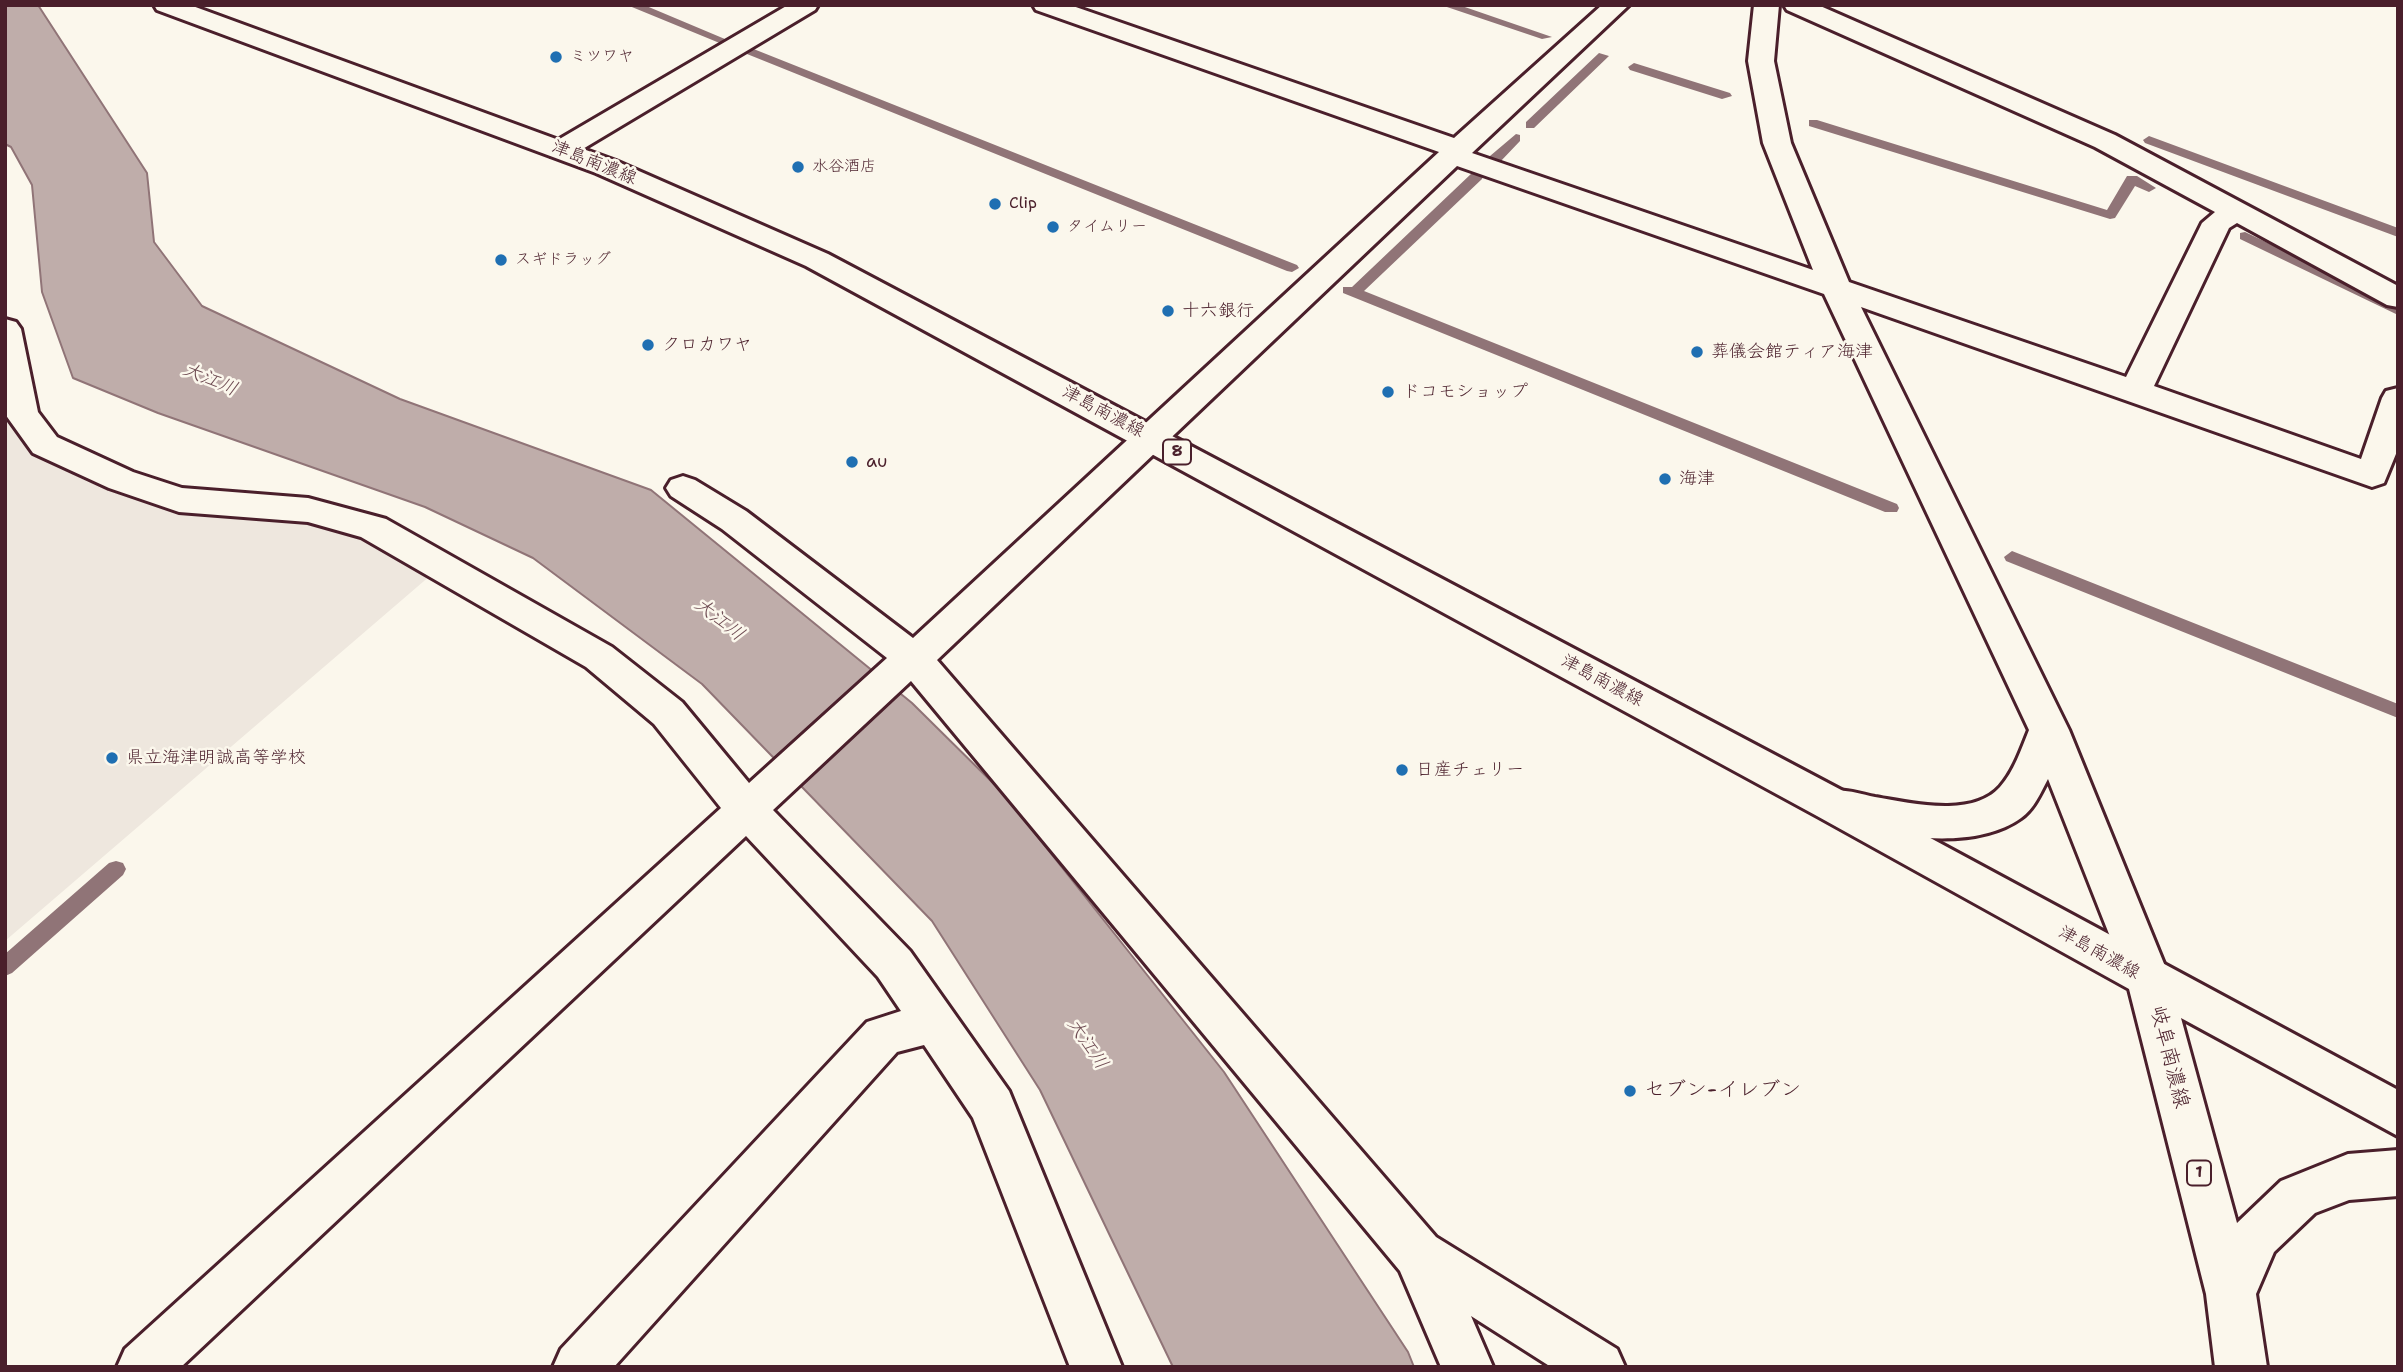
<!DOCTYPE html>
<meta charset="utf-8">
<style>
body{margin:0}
#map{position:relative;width:2403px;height:1372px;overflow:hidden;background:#fbf7ec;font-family:"Shantell Sans",sans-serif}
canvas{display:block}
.frame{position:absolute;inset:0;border:7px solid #4a1f2b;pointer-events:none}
</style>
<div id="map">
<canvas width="2403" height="1372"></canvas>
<div class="frame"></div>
</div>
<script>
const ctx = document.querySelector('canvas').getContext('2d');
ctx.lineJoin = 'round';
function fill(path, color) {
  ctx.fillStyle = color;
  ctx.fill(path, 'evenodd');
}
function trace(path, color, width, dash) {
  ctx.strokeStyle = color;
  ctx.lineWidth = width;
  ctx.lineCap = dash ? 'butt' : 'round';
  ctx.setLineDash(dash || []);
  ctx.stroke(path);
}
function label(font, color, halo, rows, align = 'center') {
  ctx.font = font + ' "Shantell Sans","Klee One",sans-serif';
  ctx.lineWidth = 5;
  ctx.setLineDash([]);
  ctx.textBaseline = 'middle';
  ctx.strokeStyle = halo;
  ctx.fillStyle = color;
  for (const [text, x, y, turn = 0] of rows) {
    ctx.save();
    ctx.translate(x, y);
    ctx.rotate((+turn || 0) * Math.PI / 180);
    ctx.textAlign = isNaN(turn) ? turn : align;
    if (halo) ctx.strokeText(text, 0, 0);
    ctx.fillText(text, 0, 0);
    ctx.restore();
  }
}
const built = new Path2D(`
 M5 400 20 433 53 463 88 482 191 513 301 517 345 532 431 575 5 941Z`);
const water = new Path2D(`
 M5 5H38L147 173 154 242 202 306 400 399 651 490 912 703 1003 793 1224 1072 1408 1352 1414 1367H1173L1040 1090 932 921 702 684 533 558 425 507 158 413 73 378 42 292 32 185 11 147 5 144Z`);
const stream = new Path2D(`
 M627 5H644L732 42 722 44Z
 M1441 5H1459L1552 37 1542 39Z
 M746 46 1297 265 1299 268 1292 272 1287 271 742 52 740 50Z
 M1599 53 1609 56 1534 128H1526V122Z
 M1634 63 1730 93 1732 96 1722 99 1630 70 1628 67Z
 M1809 120H1817L2107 210 2127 176H2137L2156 188 2149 192 2135 186 2115 218 2110 219 1809 126Z
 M1516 134 1520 135V141L1500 162H1490V156Z
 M2149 136 2398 228V237L2145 143 2143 140Z
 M1477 172 1483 176 1482 179 1364 291 1897 504 1899 508 1897 512H1885L1343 293V287H1352L1472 173Z
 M2245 232 2398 305V315L2240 239V233Z
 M2012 551 2398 704V718L2006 561 2004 557Z
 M116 861 123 863 126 869 123 875 12 973 5 976V954L109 863Z`);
const minor = new Path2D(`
 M788 5H818L815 10 571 156H551L547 150 551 144Z
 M1033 5H1070L1454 138 1602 5H1629L1472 153 1813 270 1763 143 1748 61 1754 5H1779L1774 61 1791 143 1849 282 2126 377 2202 223 2215 212 2095 147 1787 10 1784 5H1818L2115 135 2398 286V307L2387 305 2237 223 2229 228 2154 386 2361 459 2382 398 2386 391 2398 388V449L2384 483 2372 487 1861 307 2069 730 2171 981 2165 995 2149 1000 2133 995 2048 779C2041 792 2034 809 2021 818 1971 854 1877 835 1823 817L1817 805 1823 793C1841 787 1856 793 1875 797 1911 803 1972 818 2000 787 2014 771 2021 750 2029 730L1824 294 1457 166 937 660 1436 1237 1617 1349 1625 1367H1551L1471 1316 1493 1367H1441L1400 1271 911 681 773 810 910 951 1009 1091 1122 1367H1070L973 1118 924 1045 897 1052 614 1367H553L561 1349 867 1022 901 1011 878 977 746 836 181 1367H117L125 1349 721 808 654 724 586 667 361 537 308 522 179 512 109 488 33 453 5 414V319L16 322 21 329 38 412 57 437 133 472 182 488 308 498 386 519 612 647 682 702 749 783 887 658 722 529 671 496 666 488 671 480 683 476 695 480 746 511 913 638 1439 152 1036 10Z`);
const major = new Path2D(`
 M154 5H190L616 161 828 254 1845 792 2398 1090V1136L2181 1018 2237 1223 2281 1181 2348 1154 2398 1150V1196L2349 1200 2315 1213 2274 1252 2256 1294 2267 1367H2215L2206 1294 2129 989 1817 816 806 266 596 173 157 10Z`);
const markers = [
 [556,57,7,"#1f6fb2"],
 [798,167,7,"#1f6fb2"],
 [995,204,7,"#1f6fb2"],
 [1053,227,7,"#1f6fb2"],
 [501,260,7,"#1f6fb2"],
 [1168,311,7,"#1f6fb2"],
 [648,345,7,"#1f6fb2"],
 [1697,352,7,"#1f6fb2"],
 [1388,392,7,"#1f6fb2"],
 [852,462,7,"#1f6fb2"],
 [1665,479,7,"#1f6fb2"],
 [112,758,7,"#1f6fb2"],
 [1402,770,7,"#1f6fb2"],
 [1630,1091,7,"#1f6fb2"]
];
const farPoinames = [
 ["ミツワヤ",570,57],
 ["水谷酒店",812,167],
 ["Clip",1009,204],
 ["タイムリー",1067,227],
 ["スギドラッグ",515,260]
];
const shields = [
 [1177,452,28],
 [2199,1173,24]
];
const shieldNames = [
 ["8",1177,452],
 ["1",2199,1173]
];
const streetNames = [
 ["津島南濃線",594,163,22],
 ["津島南濃線",1103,412,28],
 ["津島南濃線",1602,681,28],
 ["津島南濃線",2099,953,29]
];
const poiNames = [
 ["十六銀行",1182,311],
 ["クロカワヤ",662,345],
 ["葬儀会館ティア海津",1711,352],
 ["ドコモショップ",1402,392],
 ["au",866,462],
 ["海津",1679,479],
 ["県立海津明誠高等学校",126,758],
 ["日産チェリー",1416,770]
];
const waterNames = [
 ["大江川",210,380,23],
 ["大江川",719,620,38],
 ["大江川",1087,1044,56]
];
const nearStreetnames = [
 ["岐阜南濃線",2169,1057,76]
];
const nearPoinames = [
 ["セブン-イレブン",1644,1091]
];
fill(built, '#eee7de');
fill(water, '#bfadaa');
trace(water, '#907477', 2);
fill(stream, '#907477');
trace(minor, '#4a1f2b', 6);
trace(major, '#4a1f2b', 6);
fill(minor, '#fbf7ec');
fill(major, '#fbf7ec');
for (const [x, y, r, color] of markers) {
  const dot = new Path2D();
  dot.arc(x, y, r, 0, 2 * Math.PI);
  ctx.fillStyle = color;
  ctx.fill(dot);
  trace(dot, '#fbf7ec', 2.5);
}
label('16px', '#4a1f2b', '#fbf7ec', farPoinames, 'left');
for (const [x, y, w] of shields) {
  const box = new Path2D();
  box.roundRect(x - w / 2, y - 12.5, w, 25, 5);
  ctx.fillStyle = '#fbf7ec';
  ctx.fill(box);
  trace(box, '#4a1f2b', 2);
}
label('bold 16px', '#4a1f2b', null, shieldNames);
label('18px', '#4a1f2b', '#fbf7ec', streetNames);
label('18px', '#4a1f2b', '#fbf7ec', poiNames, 'left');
label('italic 19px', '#6d4a51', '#fbf7ec', waterNames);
label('21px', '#4a1f2b', '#fbf7ec', nearStreetnames);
label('21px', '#4a1f2b', '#fbf7ec', nearPoinames, 'left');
</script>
